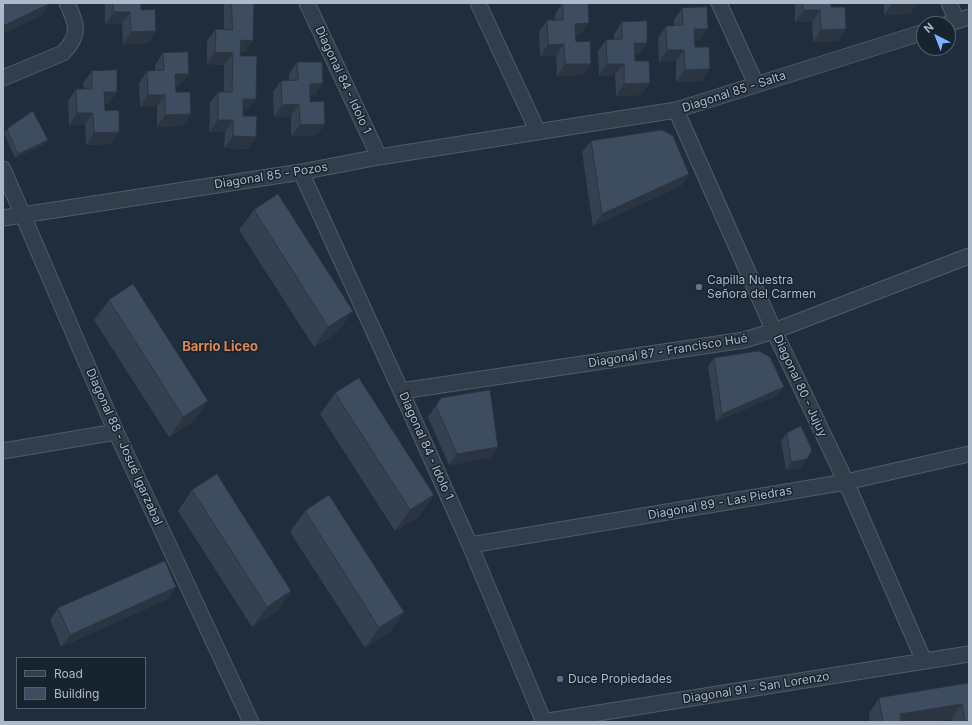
<!DOCTYPE html>
<meta charset="utf-8">
<style>
body{margin:0}
#map{position:relative;width:972px;height:725px;overflow:hidden;background:#1f2d3c;font-family:Inter,sans-serif}
canvas{display:block}
.frame{position:absolute;inset:0;border:4px solid #adb9c8;pointer-events:none}
.legend{position:absolute;left:16px;top:657px;width:130px;height:52px;box-sizing:border-box;background:#182330;border:1px solid #545f6d;margin:0;padding:5px 7px;list-style:none;font-size:12px;color:#adb9c8}
.legend li{display:flex;align-items:center;gap:8px;height:20px}
.legend b{width:20px;border:1px solid #545f6d}
.north{position:absolute;left:916px;top:16px;width:40px;height:40px;box-sizing:border-box;background:#182330;border:1px solid #545f6d;border-radius:50%;rotate:318deg;font-size:11px;font-weight:700;line-height:16px;text-align:center;color:#adb9c8}
.north::after{content:'';display:block;margin:auto;width:14px;height:18px;background:#7bb5ff;clip-path:polygon(50% 0,100% 100%,50% 72%,0 100%)}
</style>
<div id="map">
<canvas width="972" height="725"></canvas>
<div class="frame"></div>
<ul class="legend">
<li><b style="height:5px;background:#333e4c"></b>Road</li>
<li><b style="height:11px;background:#3d4c5e"></b>Building</li>
</ul>
<div class="north">N</div>
</div>
<script>
const ctx = document.querySelector('canvas').getContext('2d');
ctx.lineJoin = 'round';
function trace(path, color, width, dash) {
  ctx.strokeStyle = color;
  ctx.lineWidth = width;
  ctx.lineCap = dash ? 'butt' : 'round';
  ctx.setLineDash(dash || []);
  ctx.stroke(path);
}
function fill(path, color) {
  ctx.fillStyle = color;
  ctx.fill(path, 'evenodd');
}
function label(font, color, halo, rows, align = 'center') {
  ctx.font = font + ' Inter,sans-serif';
  ctx.lineWidth = 3;
  ctx.setLineDash([]);
  ctx.textBaseline = 'middle';
  ctx.strokeStyle = halo;
  ctx.fillStyle = color;
  for (const [text, x, y, turn = 0] of rows) {
    ctx.save();
    ctx.translate(x, y);
    ctx.rotate((+turn || 0) * Math.PI / 180);
    ctx.textAlign = isNaN(turn) ? turn : align;
    if (halo) ctx.strokeText(text, 0, 0);
    ctx.fillText(text, 0, 0);
    ctx.restore();
  }
}
const street = new Path2D(`
 M307 3 379 157
 M478 3 538 132
 M719 3 756 84
 M949 3 957 21
 M948 24 969 17
 M3 78 63 53C81 34 77 25 67 3
 M676 110 774 331 846 482 924 661
 M3 169 116 432 251 722
 M301 172 401 391 470 545 544 722
 M3 218 301 172 379 157 676 110 924 32
 M401 391 744 340 774 331 969 256
 M3 451 116 432
 M470 545 846 482 969 454
 M542 722 969 654`);
const wall = new Path2D(`
 M105 3H143H141V10L156 31 148 43 123 44 122 24H105Z
 M207 3H254L245 52H240V56L247 111H243V116L248 149 224 148 225 132H209L210 103 218 92H224V65L207 64V41L216 29H224V3Z
 M562 3H588L580 35H576V42L591 64 582 75 557 76 556 56H540L539 32 547 20H555V14Z
 M795 3H831V7L846 29 838 41 813 42 812 22H795Z
 M884 3H917L910 14 884 15Z
 M682 8 700 41H695V47L702 81 676 82V61L659 62 658 38 666 26H674V20Z
 M622 22 647 43 639 54 635 55V61L641 95 616 96 615 75 599 76 598 51 606 40 614 39V34Z
 M163 53 180 85 176 86V92L191 114 182 126 157 127V106L140 107 139 83 147 71H155V65Z
 M297 62 323 83 315 95H310V102L325 124 317 135 291 136V116L274 117 273 92 281 81 289 80V74Z
 M92 71 109 104H104L105 111 111 144 86 145 85 124 69 125 68 101 76 89H84L83 83Z
 M7 129 45 144 15 158 4 133Z
 M591 141 689 174 681 186 593 226 582 152Z
 M254 210 338 332 314 347 239 230Z
 M109 300 208 401 193 422 169 437 94 320Z
 M714 358 778 395 716 422 708 366Z
 M335 393 420 516 395 531 320 414Z
 M441 398 498 447 490 458 449 465 428 417Z
 M787 433 802 468 786 470 781 441Z
 M192 490 291 591 277 612 252 627 178 511Z
 M305 511 404 612 389 633 365 648 290 532Z
 M176 587 168 599 61 647 50 620 58 608Z
 M969 683V722H952L951 719 931 722H870L869 713 879 698Z`);
const shadedWall = new Path2D(`
 M51 3 43 15 3 34V26Z
 M893 3H917L910 14 884 15Z
 M804 10H820L812 22H795Z
 M114 12H130L122 24H105Z
 M589 23 580 35H567L575 24Z
 M694 29H708L700 41H686Z
 M846 29 838 41 813 42 821 30Z
 M156 31 148 43 123 44 131 32Z
 M241 40 253 41 245 52H233Z
 M634 43H647L639 54 626 55Z
 M564 44 556 56H540L548 45Z
 M667 50H684L676 61 659 62Z
 M215 52 233 53 224 65 207 64Z
 M565 64H591L582 75 557 76Z
 M607 64H624L615 75 599 76Z
 M710 69 702 81 676 82 685 70Z
 M175 74H189L180 85 167 86Z
 M323 83 315 95 302 96 310 84Z
 M650 83 641 95 616 96 624 84Z
 M104 92H117L109 104H96Z
 M148 95H165L157 106 140 107Z
 M243 99H256L247 111H235Z
 M299 104 291 116 274 117 282 105Z
 M77 113H93L85 124 69 125Z
 M191 114 182 126 157 127 165 115Z
 M218 120H233L225 132H209Z
 M325 124 317 135 291 136 300 125Z
 M119 132 111 144 86 145 94 133Z
 M233 136 256 137 248 149 224 148Z
 M48 140 45 144 15 158 18 154Z
 M689 174 681 186 593 226 602 214Z
 M353 311 338 332 314 347 328 327Z
 M784 387 778 395 716 422 722 414Z
 M208 401 193 422 169 437 183 417Z
 M498 447 490 458 449 465 457 454Z
 M807 459 802 468 786 470 791 462Z
 M434 495 420 516 395 531 410 510Z
 M176 587 168 599 61 647 70 635Z
 M291 591 277 612 252 627 267 607Z
 M404 612 389 633 365 648 379 628Z
 M962 704 951 719 931 722H894L900 714Z`);
const building = new Path2D(`
 M3 3H51L3 26Z
 M113 3H141V10L155 9 156 31 131 32 130 12H114Z
 M232 3H254L253 41 241 40 240 56H257L256 99H243V116H257L256 137 233 136V120H218V92H232L233 53 215 52 216 29 232 30Z
 M563 3H588L589 23 575 24 576 42 590 41 591 64H565L564 44 548 45 547 20H563Z
 M803 3H831V7H845L846 29 821 30 820 10H804Z
 M707 7 708 29H694L695 47H709L710 69 685 70 684 50H667L666 26 683 25 682 8Z
 M647 21V43H634L635 61H649L650 83 624 84V64H607L606 40 622 39V22Z
 M188 52 189 74H175L176 92H190L191 114 165 115V95H148L147 71 164 70 163 53Z
 M297 62H322L323 83 310 84V102L324 101 325 124 300 125 299 104 282 105 281 81 298 80Z
 M117 70V92H104L105 111 119 110V132L94 133 93 113H77L76 89H92V71Z
 M33 111 48 140 18 154 7 129Z
 M662 130 673 136 689 174 602 214 591 141Z
 M278 194 353 311 328 327 254 210Z
 M133 284 208 401 183 417 109 300Z
 M759 351 770 357 784 387 722 414 714 358Z
 M359 378 434 495 410 510 335 393Z
 M490 390 498 447 457 454 436 406 441 398Z
 M801 426 812 450 807 459 791 462 787 433Z
 M217 474 291 591 267 607 192 490Z
 M329 495 404 612 379 628 305 511Z
 M165 561 176 587 70 635 58 608Z
 M969 683V722H965L962 704 900 714 901 722H883L879 698Z`);
const markers = [
 [699,287,4,"#6b7280"],
 [560,679,4,"#5c6f8a"]
];
const streetNames = [
 ["Diagonal 84 - Idolo 1",343,80,65],
 ["Diagonal 85 - Salta",734,92,-18],
 ["Diagonal 85 - Pozos",271,176,-9],
 ["Diagonal 87 - Francisco Hué",668,351,-9],
 ["Diagonal 80 - Jujuy",800,386,65],
 ["Diagonal 84 - Idolo 1",426,446,66],
 ["Diagonal 88 - Josué Igarzabal",124,447,66],
 ["Diagonal 89 - Las Piedras",720,503,-10],
 ["Diagonal 91 - San Lorenzo",756,688,-9]
];
const poiNames = [
 ["Capilla Nuestra",707,280],
 ["Señora del Carmen",707,294],
 ["Duce Propiedades",568,679]
];
const neighbourhoodNames = [
 ["Barrio Liceo",220,347]
];
trace(street, '#505c69', 17);
trace(street, '#333e4c', 15);
fill(wall, '#344151');
fill(shadedWall, '#2b3542');
fill(building, '#3d4c5e');
trace(building, '#2b3542', 1);
for (const [x, y, r, color] of markers) {
  const dot = new Path2D();
  dot.arc(x, y, r, 0, 2 * Math.PI);
  ctx.fillStyle = color;
  ctx.fill(dot);
  trace(dot, '#182330', 1.5);
}
label('12px', '#adb9c8', '#182330', streetNames);
label('12px', '#adb9c8', '#182330', poiNames, 'left');
label('bold 13px', '#df8752', '#182330', neighbourhoodNames);
</script>
